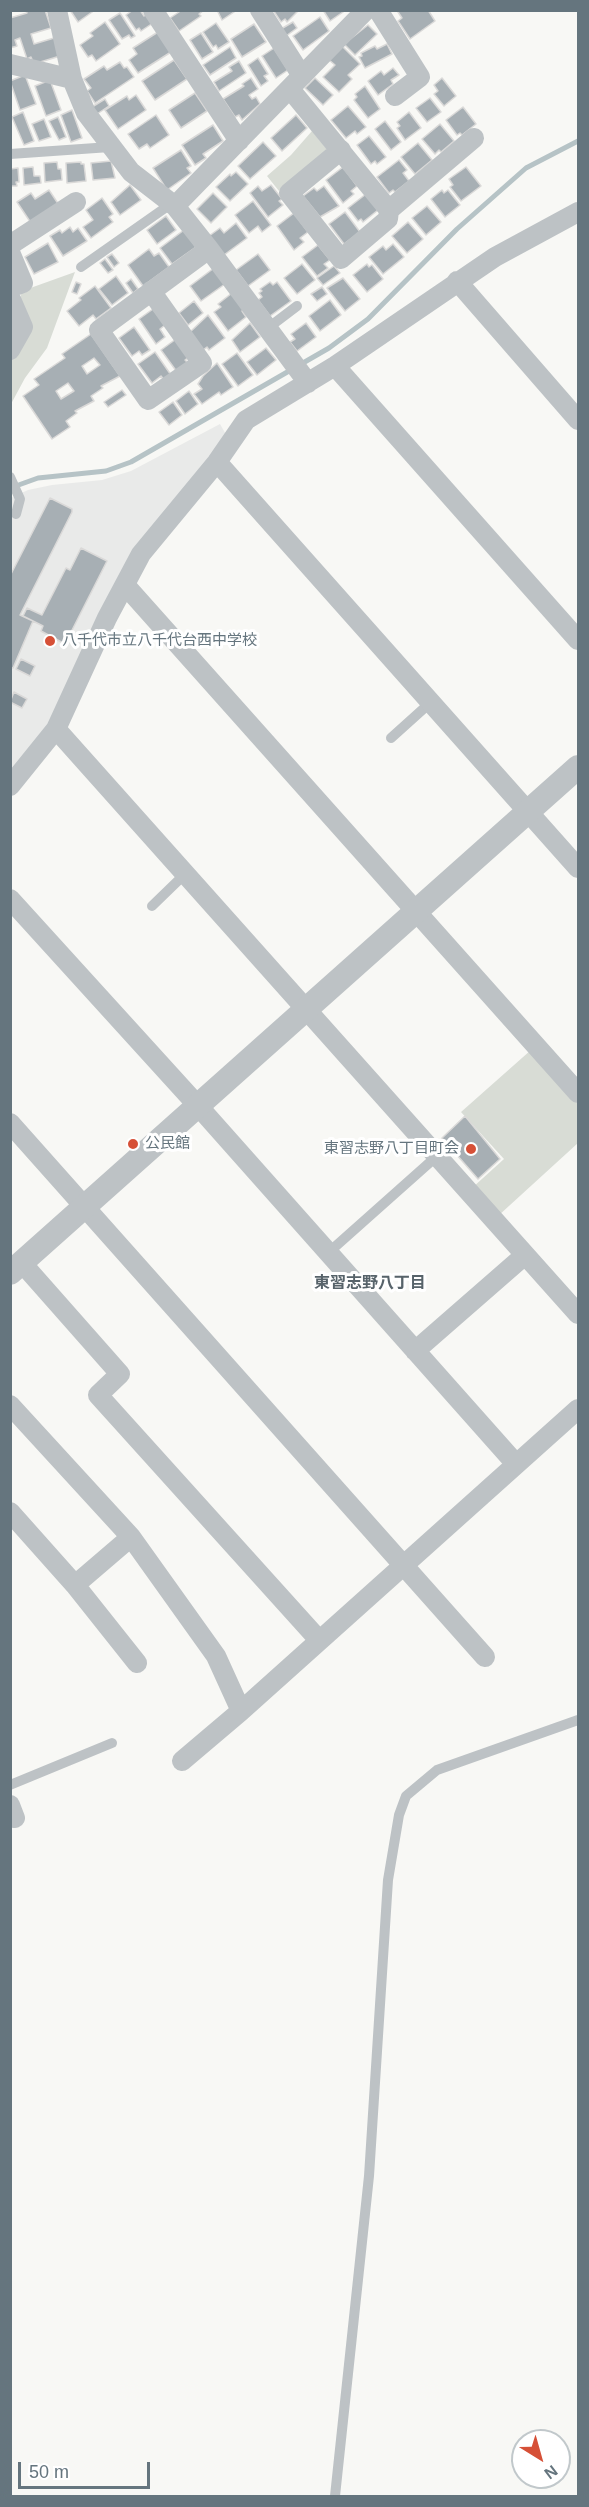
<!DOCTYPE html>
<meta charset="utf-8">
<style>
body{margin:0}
#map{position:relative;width:589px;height:2507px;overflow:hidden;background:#f8f8f5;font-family:Arial,sans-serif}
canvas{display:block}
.frame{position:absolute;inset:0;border:12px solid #65757e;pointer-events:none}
.north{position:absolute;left:511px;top:2429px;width:60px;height:60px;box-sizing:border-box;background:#fff;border:2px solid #c1c8cb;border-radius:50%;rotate:143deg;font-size:16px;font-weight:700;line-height:24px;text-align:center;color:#65757e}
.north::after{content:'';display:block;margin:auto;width:21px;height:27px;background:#d65037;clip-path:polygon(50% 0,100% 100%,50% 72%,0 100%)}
.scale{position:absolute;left:18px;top:2462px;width:132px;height:27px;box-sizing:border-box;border:3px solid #65757e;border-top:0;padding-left:8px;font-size:18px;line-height:21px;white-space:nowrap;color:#65757e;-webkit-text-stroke:4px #fff;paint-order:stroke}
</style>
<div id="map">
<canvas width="589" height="2507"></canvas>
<div class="frame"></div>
<div class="north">N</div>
<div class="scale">50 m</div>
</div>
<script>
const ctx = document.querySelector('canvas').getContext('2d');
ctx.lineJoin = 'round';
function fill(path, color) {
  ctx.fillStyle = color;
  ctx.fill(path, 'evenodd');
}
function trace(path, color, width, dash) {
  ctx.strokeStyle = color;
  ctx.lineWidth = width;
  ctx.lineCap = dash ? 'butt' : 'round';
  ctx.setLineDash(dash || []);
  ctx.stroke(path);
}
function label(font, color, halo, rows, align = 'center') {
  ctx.font = font + ' Arial,"Noto Sans JP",sans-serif';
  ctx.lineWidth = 6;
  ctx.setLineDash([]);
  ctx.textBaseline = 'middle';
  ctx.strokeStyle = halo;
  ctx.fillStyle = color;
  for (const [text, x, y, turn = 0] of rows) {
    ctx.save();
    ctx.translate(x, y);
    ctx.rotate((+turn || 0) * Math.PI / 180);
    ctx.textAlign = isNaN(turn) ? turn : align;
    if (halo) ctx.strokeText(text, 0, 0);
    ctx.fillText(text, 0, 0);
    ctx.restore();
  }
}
const built = new Path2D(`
 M220 424 228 438 134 552 45 731 11 775V498L28 490 52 485 102 480 131 471Z`);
const green = new Path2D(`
 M312 131 326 148V152L279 191 267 176 291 155Z
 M75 272 47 348 25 378 11 404V361L28 328 19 303 22 291Z
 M531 1050 578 1104V1143L498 1216 472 1188 504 1159 461 1112Z`);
const stream = new Path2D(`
 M13 487 38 478 106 471 131 462 329 348 368 319 457 229 526 168 578 141`);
const building = new Path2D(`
 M26 10H45L51 28 31 34 34 44 54 38 60 56 37 63 33 62 31 57 27 59 20 38 15 40 17 46 10 48V18L27 13Z
 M70 10H95L78 22Z
 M133 10H140L144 16 147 13 153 23 141 31 139 28 136 30 126 15Z
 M182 10H204L199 14 201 16 179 31 170 18Z
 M217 10H237L222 20Z
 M273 10H299L287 22 285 19 281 22Z
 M323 10H346L330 21Z
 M399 10H428L435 21 410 39 398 21 402 18 398 12Z
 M120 13 135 36 131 38 129 35 122 39 109 20Z
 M320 17 329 31 303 50 293 36Z
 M105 22 120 44 96 61 92 55 88 57 80 45 93 36 90 33Z
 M293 22 297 28 286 36 281 29Z
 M216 23 229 42 218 49 216 45 213 47 203 32Z
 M254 24 266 42 242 57 231 39Z
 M368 25 377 34 355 55 344 44Z
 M158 32 171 52 138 73 129 60 137 54 133 48Z
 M201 33 213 52 202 59 190 40Z
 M387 44 392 54 365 68 359 57 362 56 361 53 375 46 377 49Z
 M342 46 360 64 348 75 352 79 339 92 323 77 335 65 328 59Z
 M230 47 236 58 210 75 203 65Z
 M274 48 288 70 276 78 262 56Z
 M258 58 268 74 264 76 268 81 261 86 248 65Z
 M174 60 187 79 155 100 142 81Z
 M239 61 246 73 219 91 214 82 232 71 229 67Z
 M120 62 124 68 127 67 134 77 95 103 87 91 91 88 84 79 104 66 107 70Z
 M393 68 399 75 391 80 393 84 378 95 368 81 381 71 384 75Z
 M25 75 36 104 20 110 10 81Z
 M251 78 258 89 249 95 252 99 256 97 260 104 242 120 239 115 235 117 223 99 244 86 242 84Z
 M315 78 333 95 323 105 305 88Z
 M442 78 456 96 444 106 434 94 438 91 434 85Z
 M50 80 61 110 46 116 35 86Z
 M365 86 380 109 368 118 354 100 357 97 355 94Z
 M195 93 207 111 181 128 169 110Z
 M136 95 146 110 118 129 105 110 127 96 129 100Z
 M430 98 441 112 427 122 416 108Z
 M105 99 109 106 97 114 92 107Z
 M348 106 366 127 357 134 355 131 346 138 331 120Z
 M463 107 476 124 462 135 460 133 457 135 446 120Z
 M72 110 82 138 71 142 61 115Z
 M23 112 34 141 24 145 12 117Z
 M409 112 421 128 405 140 397 128 400 126 397 122Z
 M156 115 169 135 150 148 147 144 139 149 128 134Z
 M296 115 307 128 282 151 271 138Z
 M58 117 66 137 59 140 49 121Z
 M44 119 51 137 39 141 32 124Z
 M385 121 401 142 391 150 375 129Z
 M440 124 454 141 441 152 439 150 435 154 422 139Z
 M213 125 223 141 203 154 206 158 195 165 182 145Z
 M369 136 386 157 377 164 375 161 371 164 357 145Z
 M263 142 276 156 250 179 238 166Z
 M418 143 432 160 415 174 401 157Z
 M181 150 191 166 187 168 191 173 167 190 153 168Z
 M399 160 407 170 403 173 409 181 395 192 393 190 389 193 377 177Z
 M111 161 115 178 93 180 91 163Z
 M57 162 58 169H61L62 180 45 182 44 163Z
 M81 162V164H84L86 181 67 183 66 163Z
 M33 167 34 176H40L41 183 24 185 23 168Z
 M343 167 357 186 351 191 354 194 343 203 326 180Z
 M466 167 481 186 461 201 450 187 453 185 449 179Z
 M18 168 19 182H16L17 186H10V169Z
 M236 172 248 184 230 201 216 187 230 174 231 176Z
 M130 185 141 200 120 215 111 202Z
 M271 185 282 199 279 201 283 205 268 217 250 193 258 186 262 191Z
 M324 186 339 206 320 217 303 196 314 188 317 191Z
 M49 190 59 205 31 223 17 202 31 193 35 199Z
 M442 190 444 193 448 190 460 205 445 217 431 199Z
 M213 193 227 207 211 223 197 209Z
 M366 194 378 210 363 222 361 219 358 221 348 208Z
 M102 198 113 214 109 217 113 222 91 238 83 227 93 220 86 210Z
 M253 201 271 225 262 232 258 226 249 233 235 215Z
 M427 206 441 222 426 235 412 218Z
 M345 212 360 232 344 244 329 224Z
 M294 213 308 232 300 238 304 242 294 250 277 226Z
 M166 216 176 230 157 244 147 230Z
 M408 222 423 239 407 253 392 236Z
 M236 223 247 238 224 255 209 236 220 228 224 233Z
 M70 227 73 232 78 228 87 241 63 256 50 236 60 230 62 233Z
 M184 230 196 247 172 264 160 248Z
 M48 243 58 262 34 274 25 257Z
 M393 244 404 257 383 274 369 257 383 246 386 250Z
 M318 245 330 260 324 264 328 268 317 276 302 257Z
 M149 249 154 256 159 253 169 267 143 286 128 265Z
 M112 254 119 263 114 267 107 257Z
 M258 254 270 270 248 286 236 270Z
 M105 259 113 270 108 273 100 263Z
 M302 264 315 280 297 294 284 278Z
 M367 264 369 267 372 265 383 279 367 292 353 275Z
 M334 266 340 273 323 285 317 278Z
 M214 268 225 284 201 301 190 286Z
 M116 276 128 293 112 305 99 289Z
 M343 278 360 299 345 311 327 288Z
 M131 279 138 289 133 293 126 283Z
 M76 282 81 284 77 294 72 292Z
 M270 282 273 285 277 282 291 301 270 316 258 300 262 297 259 293 262 291 260 289Z
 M95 286 111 308 96 319 93 315 79 326 67 311 81 300 79 298Z
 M322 287 327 294 317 301 311 294Z
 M232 293 244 310 242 311 246 317 228 331 214 312 221 307 218 304Z
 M330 300 341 315 320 331 309 316Z
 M194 301 203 313 188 325 179 313Z
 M153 309 165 325 160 329 165 337 156 344 139 319Z
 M208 315 225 338 209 350 207 347 203 350 189 333Z
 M250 323 260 337 240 352 232 340Z
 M306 323 316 337 297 351 290 342 295 339 291 334Z
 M134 327 150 350 142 355 139 351 132 356 119 338Z
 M91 334 120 376 101 386 103 388 91 396 94 401 75 411 77 413 66 421 70 427 52 439 23 396 39 385 34 379 65 358 62 354ZM94 358 100 365 87 374 82 366ZM68 383 74 391 61 399 56 391Z
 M176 339 189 357 185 360 188 363 177 372 161 350Z
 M266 348 276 360 257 375 247 362Z
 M155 352 171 375 164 380 161 376 152 383 138 364Z
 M237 353 253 375 238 386 222 364Z
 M217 363 233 387 221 395 219 392 202 404 194 394 202 389 198 384 203 376Z
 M122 390 126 395 108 407 104 402Z
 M189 391 198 404 185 414 176 401Z
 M173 402 182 415 169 425 159 412Z
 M50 498 72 509V512L20 615 33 621 13 668 10 667V576Z
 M81 548 107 561 65 644 41 631 43 626 23 616 27 608 42 615 66 568 70 570Z
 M21 659 35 666 30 676 16 669Z
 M14 692 27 699 22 708 10 702Z
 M465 1116 500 1159 478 1179 442 1138Z`);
const service = new Path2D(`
 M10 154 110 147
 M81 267 165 208 174 206
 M268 328 297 306
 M10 477 20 499 16 514
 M391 738 431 702
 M152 906 186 873
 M328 1253 437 1156
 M10 1785 112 1743
 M335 2496 369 2176 388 1880 399 1815 406 1796 437 1770 578 1720`);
const minor = new Path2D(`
 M57 10 72 79 86 113 131 172 175 206 209 249 308 383
 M153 10 239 141
 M260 10 302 76
 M378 10 420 77 395 96
 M10 64 72 79
 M290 89 389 210
 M341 150 289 193 341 259 388 219 389 210 474 138
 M175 206 366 10
 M10 245 76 202
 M10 252 23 283 10 288
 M457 281 578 420
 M151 291 202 363 148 400 99 330 209 249
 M10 297 23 327 10 350
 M335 366 578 640
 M217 462 578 868
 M125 585 578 1093
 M56 729 578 1314
 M10 786 56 729 107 618 141 554 217 462 246 420 335 366 495 257 578 212
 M10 899 199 1107 516 1464
 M10 1123 485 1657
 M22 1263 120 1374 98 1395 319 1640
 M415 1351 525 1255
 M10 1405 131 1537 216 1656 241 1711
 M10 1512 75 1585 137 1663
 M75 1585 131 1537
 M182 1761 241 1711 578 1409
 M10 1805 15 1818`);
const tertiary = new Path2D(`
 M10 1273 578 767`);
const markers = [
 [50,641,6,"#d65037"],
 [133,1144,6,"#d65037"],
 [471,1149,6,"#d65037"]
];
const poiNames = [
 ["八千代市立八千代台西中学校",62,641],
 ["公民館",145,1144],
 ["東習志野八丁目町会",459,1149,"right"]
];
const neighbourhoodNames = [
 ["東習志野八丁目",370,1284]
];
fill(built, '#e9eae9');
fill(green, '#d8dcd5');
trace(stream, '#b6c3c6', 5);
fill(building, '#a7afb4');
trace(building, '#dad9d8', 1.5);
trace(service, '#bdc2c5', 10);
trace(minor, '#bdc2c5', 20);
trace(tertiary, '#bdc2c5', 24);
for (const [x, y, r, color] of markers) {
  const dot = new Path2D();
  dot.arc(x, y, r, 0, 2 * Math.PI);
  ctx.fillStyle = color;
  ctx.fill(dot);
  trace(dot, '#fff', 2);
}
label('15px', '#65757e', '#fff', poiNames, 'left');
label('bold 16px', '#57636a', '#fff', neighbourhoodNames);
</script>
